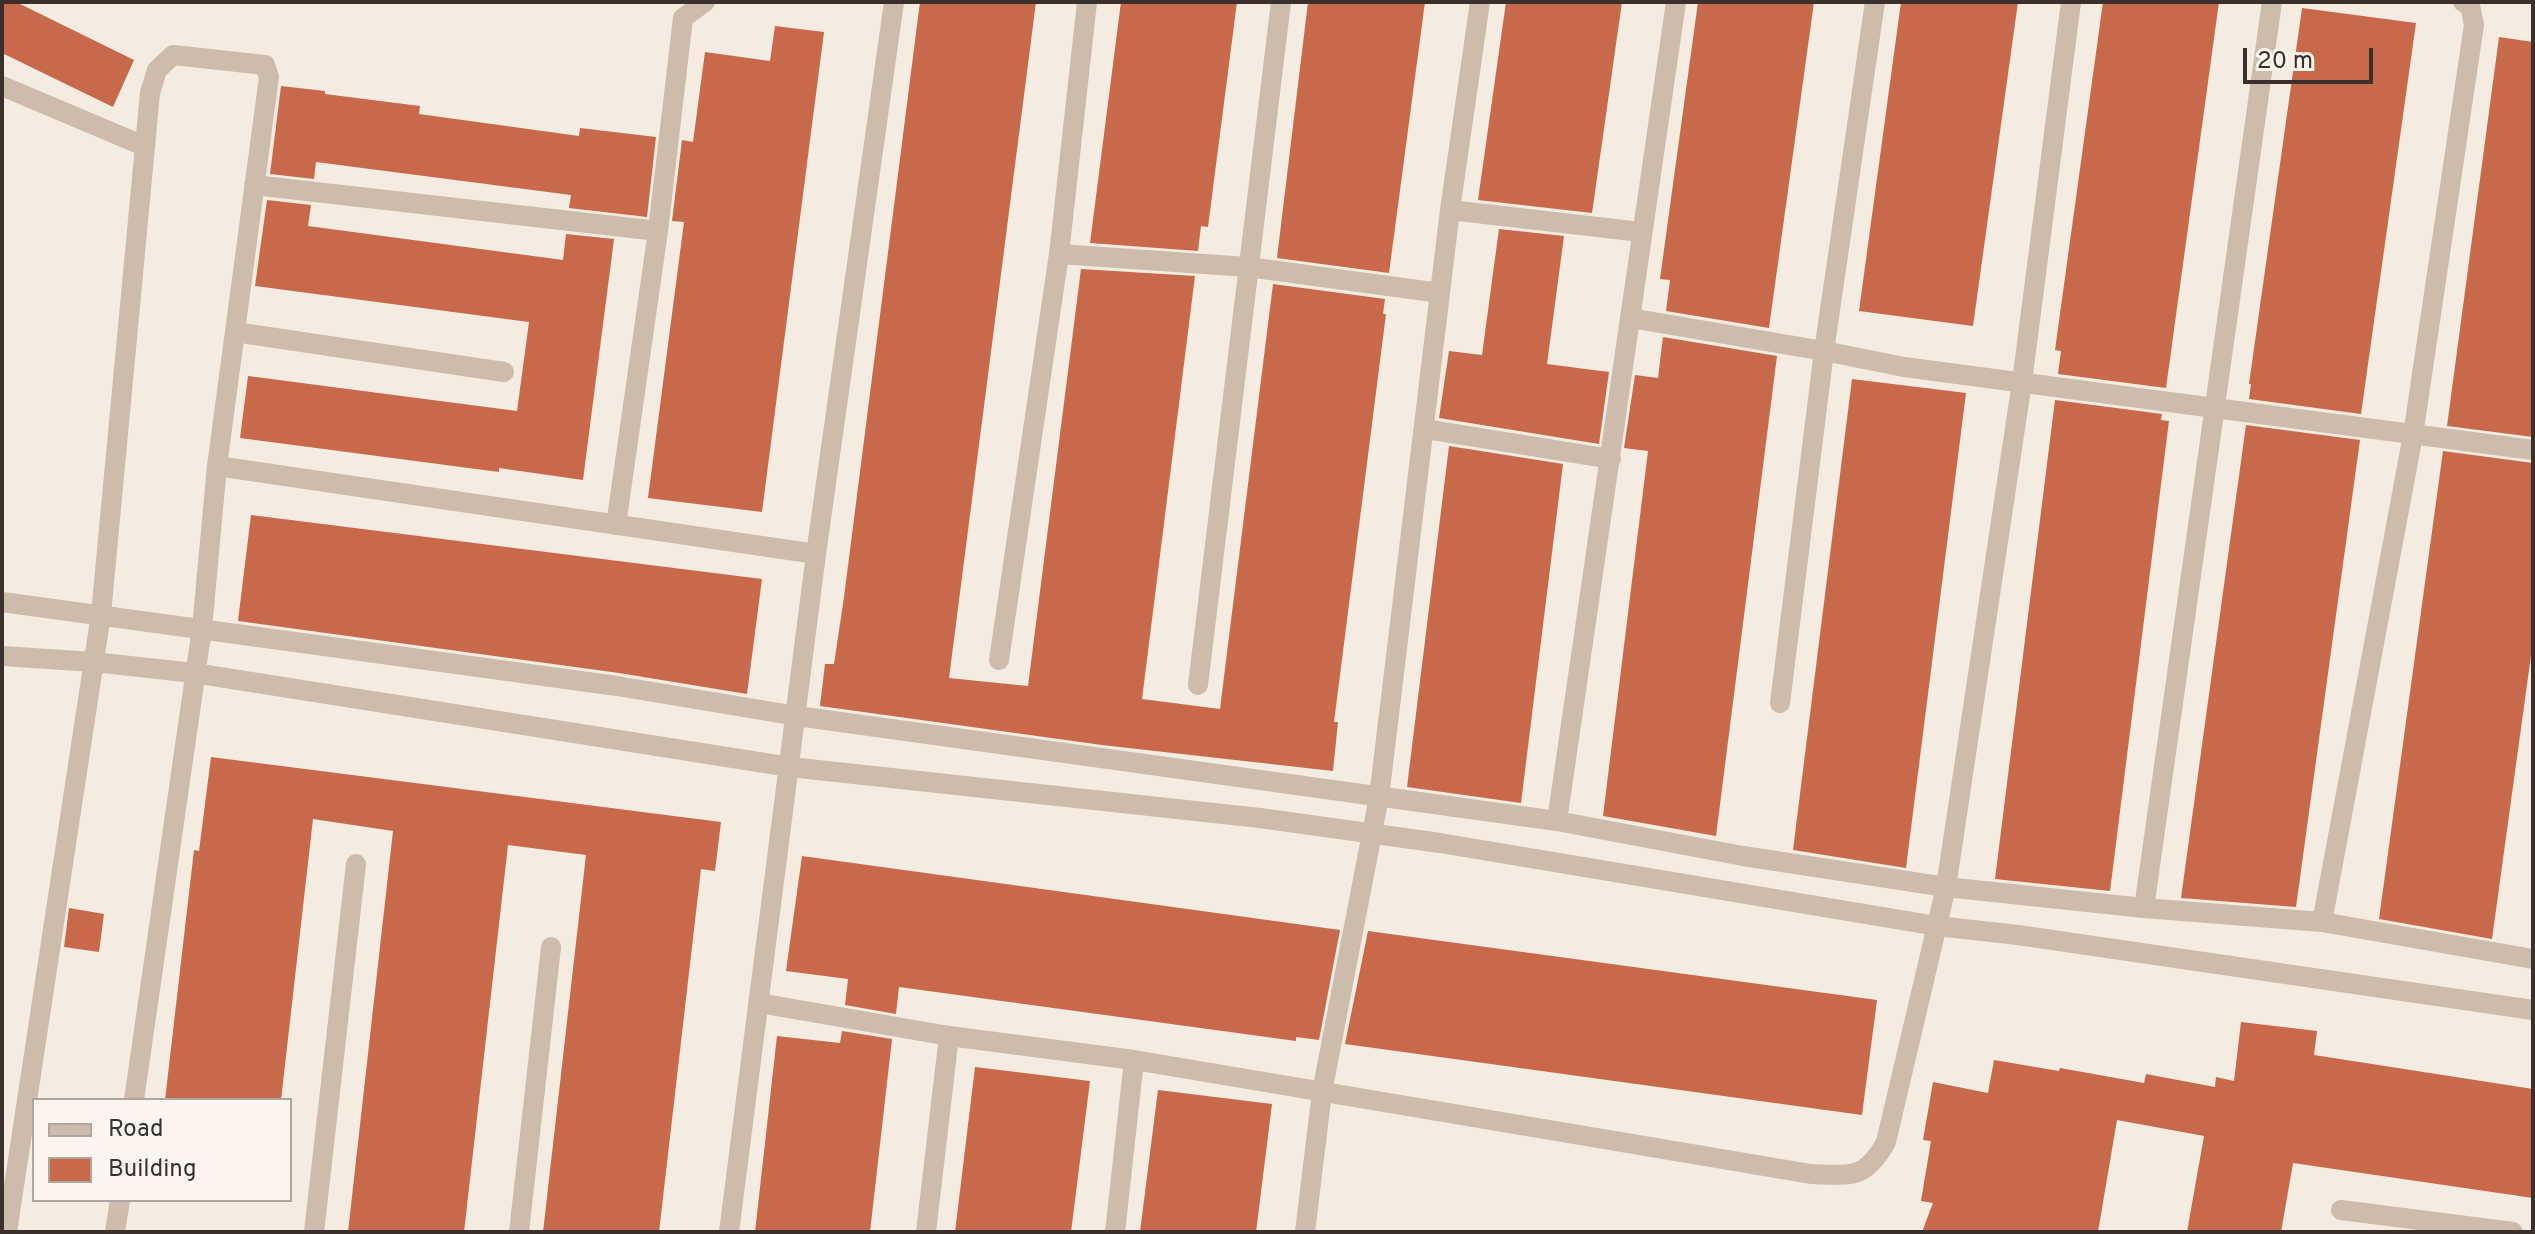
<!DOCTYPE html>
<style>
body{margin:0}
#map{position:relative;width:2535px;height:1234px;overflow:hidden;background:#f4ebe1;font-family:Overpass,sans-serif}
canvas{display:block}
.frame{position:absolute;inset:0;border:4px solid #3b302b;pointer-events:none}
.legend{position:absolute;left:32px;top:1098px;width:260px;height:104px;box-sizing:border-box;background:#fbf5ee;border:2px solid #aea6a0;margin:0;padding:10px 14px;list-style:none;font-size:24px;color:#3b302b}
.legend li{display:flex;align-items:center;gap:16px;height:40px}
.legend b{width:40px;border:2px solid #aea6a0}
.scale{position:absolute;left:2243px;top:48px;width:130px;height:36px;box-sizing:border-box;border:4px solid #3b302b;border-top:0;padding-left:10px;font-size:24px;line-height:28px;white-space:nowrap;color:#3b302b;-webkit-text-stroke:6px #fbf5ee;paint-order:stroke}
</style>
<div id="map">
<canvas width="2535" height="1234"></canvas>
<div class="frame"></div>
<ul class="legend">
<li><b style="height:10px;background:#cdbbac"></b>Road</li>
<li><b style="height:22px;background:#c8694b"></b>Building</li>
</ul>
<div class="scale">20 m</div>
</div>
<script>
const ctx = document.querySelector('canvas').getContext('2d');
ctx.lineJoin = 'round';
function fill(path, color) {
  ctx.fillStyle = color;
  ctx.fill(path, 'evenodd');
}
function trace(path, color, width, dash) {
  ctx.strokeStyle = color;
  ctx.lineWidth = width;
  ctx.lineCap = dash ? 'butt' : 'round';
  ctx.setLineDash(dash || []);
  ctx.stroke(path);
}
const building = new Path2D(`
 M2 2H16L134 60 113 107 2 53Z
 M920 2H1036L949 678 1028 686 1081 269 1195 276 1142 699 1220 709 1273 284 1385 299 1383 314H1386L1334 722H1338L1333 771 1102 745 820 706 825 664H834L844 597Z
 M1121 2H1237L1208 227 1201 226 1198 251 1090 243Z
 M1308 2H1425L1389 273 1277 258Z
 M1506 2H1622L1592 213 1478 200Z
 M1698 2H1814L1769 328 1666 311 1670 280 1660 279Z
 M1901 2H2018L1973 326 1859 311Z
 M2103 2H2219L2166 388 2058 374 2061 351 2055 350Z
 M2302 8 2416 23 2361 414 2249 399 2251 384H2249Z
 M775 26 824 32 762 512 648 498 684 222 672 221 682 140 693 142 705 52 770 61Z
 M2499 37 2533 42V437L2447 426Z
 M281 86 325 91V94L420 106 419 114 579 136 580 128 656 137 647 217 569 208 571 195 316 162 314 179 270 174Z
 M267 200 311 205 308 226 563 260 566 234 614 239 583 480 499 468V472L240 438 248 376 517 411 529 322 255 286Z
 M1499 229 1564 236 1547 364 1609 372 1599 444 1439 418 1449 351 1482 355Z
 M1663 337 1777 356 1716 836 1603 816 1648 451 1624 448 1635 375 1658 378Z
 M1852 379 1966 393 1906 868 1793 850Z
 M2055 400 2162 414 2161 420 2169 421 2110 891 1995 879Z
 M2246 425 2360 440 2296 907 2181 898Z
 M1449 446 1563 464 1521 803 1407 787Z
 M2443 451 2533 463V641L2492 939 2379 919Z
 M251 515 762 579 747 694 619 673 238 621Z
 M211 757 721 822 715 871 701 869 659 1232H543L586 855 508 845 464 1232H348L393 831 313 819 281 1100H165L194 850 199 851Z
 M802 856 1340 930 1319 1040 1296 1037V1041L899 987 896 1014 845 1005 848 979 786 971Z
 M69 908 104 914 99 952 64 947Z
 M1368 931 1877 1000 1862 1115 1345 1044Z
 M2241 1022 2317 1031 2314 1055 2533 1089V1198L2293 1163 2281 1232H2187L2204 1136 2117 1120 2098 1232H1922L1933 1203 1921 1201 1931 1141 1923 1140 1933 1082 1988 1093 1994 1060 2059 1071 2060 1068 2144 1083 2146 1074 2215 1087 2216 1077 2234 1081Z
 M842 1031 892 1039 870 1232H755L777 1036 840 1043Z
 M975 1067 1090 1081 1071 1232H955Z
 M1158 1090 1272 1104 1256 1232H1140Z`);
const minor = new Path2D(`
 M2 86 144 146
 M254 185 658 231
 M1450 210 1641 232
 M1059 254 1248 267 1440 293
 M1630 318 1824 351 1904 367 2533 450
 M235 332 504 372
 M1425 429 1611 459
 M217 466 816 554
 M616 525 658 231 683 18 705 2
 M2 602 617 686 797 716 1557 821 1743 856 1946 887 2144 908 2322 922 2533 959
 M2 656 94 662 194 673 790 767 1260 818 1440 843 1937 926 2018 935 2533 1010
 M999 660 1059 254 1087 2
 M1198 685 1281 2
 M1780 703 1824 351 1875 2
 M1557 821 1676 2
 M2144 908 2272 2
 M2322 922 2413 435 2474 25 2470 5 2463 2
 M759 1003 949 1036 1134 1060 1811 1174C1851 1175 1865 1180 1886 1142L1946 887 2022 382 2071 2
 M2341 1210 2513 1232
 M7 1232 101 614 150 93 157 70 173 55 265 65 269 77 217 466 202 628 134 1100
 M115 1232 120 1200
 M314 1232 356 864
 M519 1232 551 947
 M729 1232 816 554 894 2
 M926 1232 949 1036
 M1115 1232 1134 1060
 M1305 1232 1322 1092 1379 797 1450 210 1480 2`);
fill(building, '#c8694b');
trace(minor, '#cdbbac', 20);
</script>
